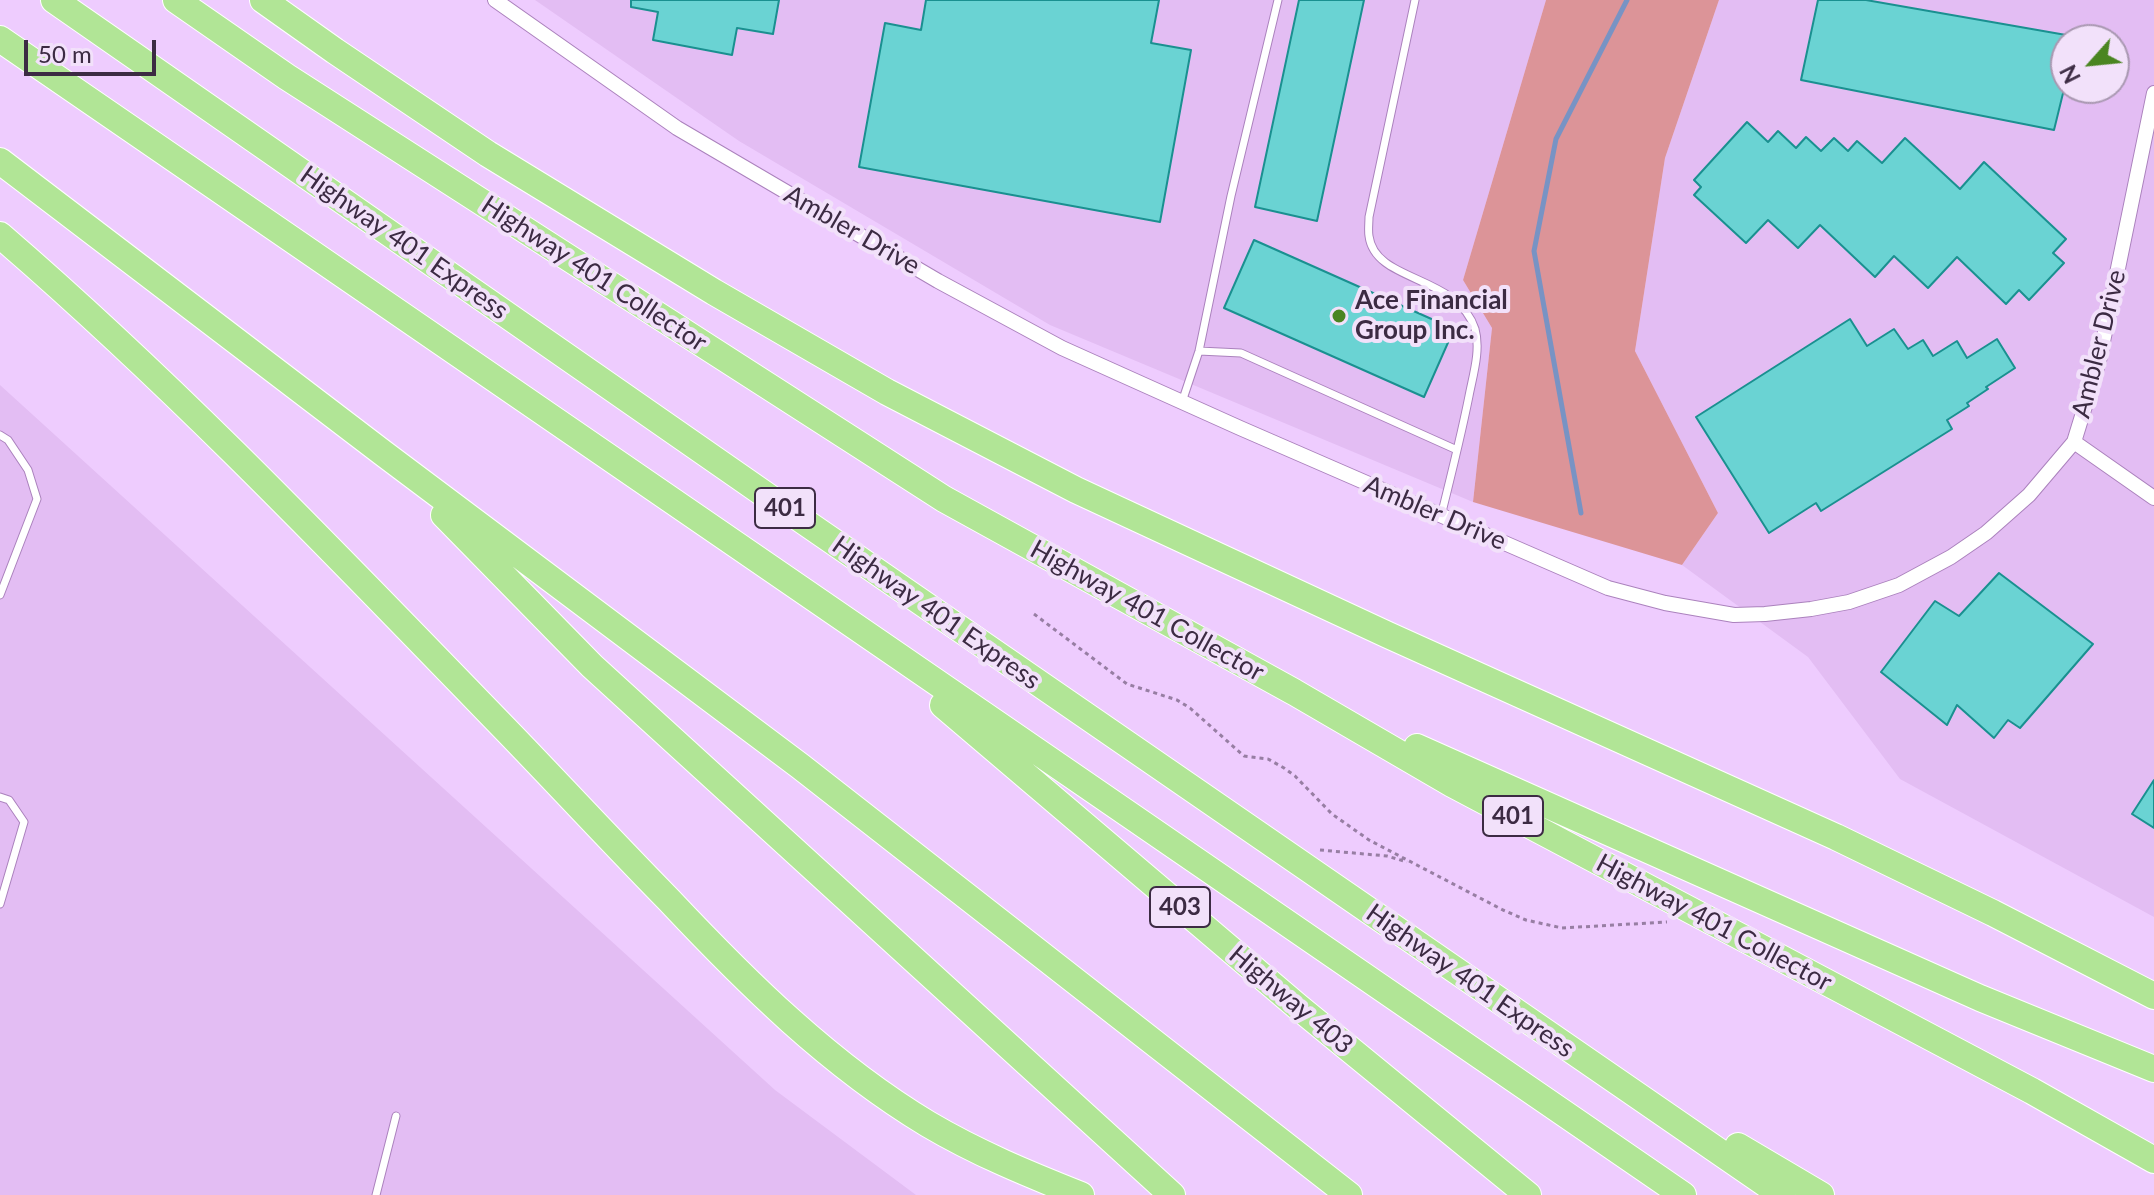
<!DOCTYPE html>
<style>
body{margin:0}
#map{position:relative;width:2154px;height:1195px;overflow:hidden;background:#eeccfe;font-family:Lato,sans-serif}
canvas{display:block}
.north{position:absolute;left:2050px;top:24px;width:80px;height:80px;box-sizing:border-box;background:#f2e1fa;border:2px solid #a998b1;border-radius:50%;rotate:243deg;font-size:22px;font-weight:700;line-height:32px;text-align:center;color:#3c2b43}
.north::after{content:'';display:block;margin:auto;width:28px;height:36px;background:#4a8521;clip-path:polygon(50% 0,100% 100%,50% 72%,0 100%)}
.scale{position:absolute;left:24px;top:40px;width:132px;height:36px;box-sizing:border-box;border:4px solid #3c2b43;border-top:0;padding-left:10px;font-size:24px;line-height:28px;white-space:nowrap;color:#3c2b43;-webkit-text-stroke:6px #f2e1fa;paint-order:stroke}
</style>
<div id="map">
<canvas width="2154" height="1195"></canvas>
<div class="north">N</div>
<div class="scale">50 m</div>
</div>
<script>
const ctx = document.querySelector('canvas').getContext('2d');
ctx.lineJoin = 'round';
function fill(path, color) {
  ctx.fillStyle = color;
  ctx.fill(path, 'evenodd');
}
function trace(path, color, width, dash) {
  ctx.strokeStyle = color;
  ctx.lineWidth = width;
  ctx.lineCap = dash ? 'butt' : 'round';
  ctx.setLineDash(dash || []);
  ctx.stroke(path);
}
function label(font, color, halo, rows, align = 'center') {
  ctx.font = font + ' Lato,sans-serif';
  ctx.lineWidth = 8;
  ctx.setLineDash([]);
  ctx.textBaseline = 'middle';
  ctx.strokeStyle = halo;
  ctx.fillStyle = color;
  for (const [text, x, y, turn = 0] of rows) {
    ctx.save();
    ctx.translate(x, y);
    ctx.rotate((+turn || 0) * Math.PI / 180);
    ctx.textAlign = isNaN(turn) ? turn : align;
    if (halo) ctx.strokeText(text, 0, 0);
    ctx.fillText(text, 0, 0);
    ctx.restore();
  }
}
const built = new Path2D(`
 M535 0H1546L1463 280 1492 328 1473 502 1050 325 739 141Z
 M1719 0H2154V917L1900 779 1808 657 1682 565 1718 513 1635 351 1665 158ZM2066 40H2114V88H2066Z
 M0 385 775 1090 916 1195H0Z`);
const green = new Path2D(`
 M1546 0H1719L1665 158 1635 351 1718 513 1682 565 1473 502 1492 328 1463 280Z`);
const stream = new Path2D(`
 M1581 513 1534 251 1556 139 1627 0`);
const building = new Path2D(`
 M631 0H779L773 34 737 28 732 55 653 40 658 12 631 7Z
 M926 0H1159L1151 43 1191 50 1160 222 859 167 885 23 921 30Z
 M1299 0H1364L1317 221 1255 207Z
 M1818 0H1866L2066 35V81L2054 130 1801 80Z
 M1747 122 1768 142 1778 131 1796 148 1806 137 1821 151 1834 138 1848 151 1857 141 1882 163 1905 138 1960 189 1984 162 2066 239 2053 253 2064 263 2029 300 2019 290 2006 304 1957 257 1928 288 1894 256 1875 277 1820 225 1798 248 1768 220 1746 243 1694 195 1701 187 1694 180Z
 M1254 240 1454 329 1424 397 1224 308Z
 M1850 319 1867 346 1894 329 1908 349 1923 340 1933 356 1957 341 1967 358 1997 339 2015 368 1986 387 1988 389 1967 403 1969 406 1947 420 1952 429 1821 511 1816 503 1769 533 1696 417Z
 M1999 573 2093 644 2020 728 2008 720 1994 738 1957 705 1947 725 1881 672 1935 601 1959 616Z
 M2154 780V828L2132 814Z`);
const path = new Path2D(`
 M1034 614 1127 684 1177 700 1190 708 1244 756 1268 759 1284 768 1295 776 1332 814 1369 840 1503 910 1526 920 1562 928 1667 922
 M1320 850 1387 856 1407 862`);
const lane = new Path2D(`
 M1415 0 1369 217C1369 223 1368 230 1369 236 1375 283 1457 274 1475 329 1481 350 1473 375 1469 396 1461 436 1451 476 1441 516
 M1199 351 1241 353 1457 450
 M1182 402 1199 351 1231 196 1278 0
 M0 435 8 440 28 470 37 499 0 595
 M0 797 9 800 24 822 0 904
 M376 1195 396 1116`);
const street = new Path2D(`
 M495 0 677 128 938 281 1062 348 1240 428 1608 588 1665 603 1734 615 1765 614 1811 609 1849 602 1899 585 1951 557 1986 533 2029 495 2074 442 2099 361 2154 93
 M2074 442 2154 498`);
const highway = new Path2D(`
 M54 0 770 498 1782 1195
 M176 0 287 77 944 499 1294 692 1452 784 2032 1091 2154 1160
 M263 0 335 51 488 154 714 292 887 392 1076 490 1388 635 1836 837 1993 913 2154 996
 M0 39 1683 1195
 M0 161 383 453 800 766 1349 1195
 M0 235C181 391 346 565 512 736 565 791 616 846 669 900 747 983 830 1065 928 1124 977 1153 1028 1174 1081 1195
 M444 515 592 666 1172 1195
 M943 705 1297 1006 1528 1195
 M1417 747 1980 998 2154 1069
 M1738 1146 1821 1195`);
const markers = [
 [1339,316,8,"#4a8521"]
];
const shields = [
 [785,508,60],
 [1513,816,60],
 [1180,907,60]
];
const shieldNames = [
 ["401",785,508],
 ["401",1513,816],
 ["403",1180,907]
];
const streetNames = [
 ["Ambler Drive",852,230,30],
 ["Highway 401 Express",404,243,35],
 ["Highway 401 Collector",594,274,33],
 ["Ambler Drive",2099,344,-76],
 ["Ambler Drive",1435,513,23],
 ["Highway 401 Collector",1147,611,29],
 ["Highway 401 Express",936,613,35],
 ["Highway 401 Collector",1714,923,28],
 ["Highway 401 Express",1470,981,35],
 ["Highway 403",1291,1000,40]
];
const poiNames = [
 ["Ace Financial",1355,301],
 ["Group Inc.",1355,331]
];
fill(built, '#e3bdf3');
fill(green, '#dc9498');
trace(stream, '#7893c4', 5);
fill(building, '#6ad3d3');
trace(building, '#1a9090', 2);
trace(lane, '#ab82bd', 9);
trace(street, '#ab82bd', 16);
trace(highway, '#fff', 28);
trace(path, '#977ea3', 3, [4, 4]);
trace(lane, '#fff', 7);
trace(street, '#fff', 14);
trace(highway, '#b1e596', 26);
for (const [x, y, r, color] of markers) {
  const dot = new Path2D();
  dot.arc(x, y, r, 0, 2 * Math.PI);
  ctx.fillStyle = color;
  ctx.fill(dot);
  trace(dot, '#f2e1fa', 3);
}
for (const [x, y, w] of shields) {
  const box = new Path2D();
  box.roundRect(x - w / 2, y - 20, w, 40, 6);
  ctx.fillStyle = '#f2e1fa';
  ctx.fill(box);
  trace(box, '#3c2b43', 2);
}
label('bold 24px', '#3c2b43', null, shieldNames);
label('26px', '#3c2b43', '#f2e1fa', streetNames);
label('bold 26px', '#3c2b43', '#f2e1fa', poiNames, 'left');
</script>
